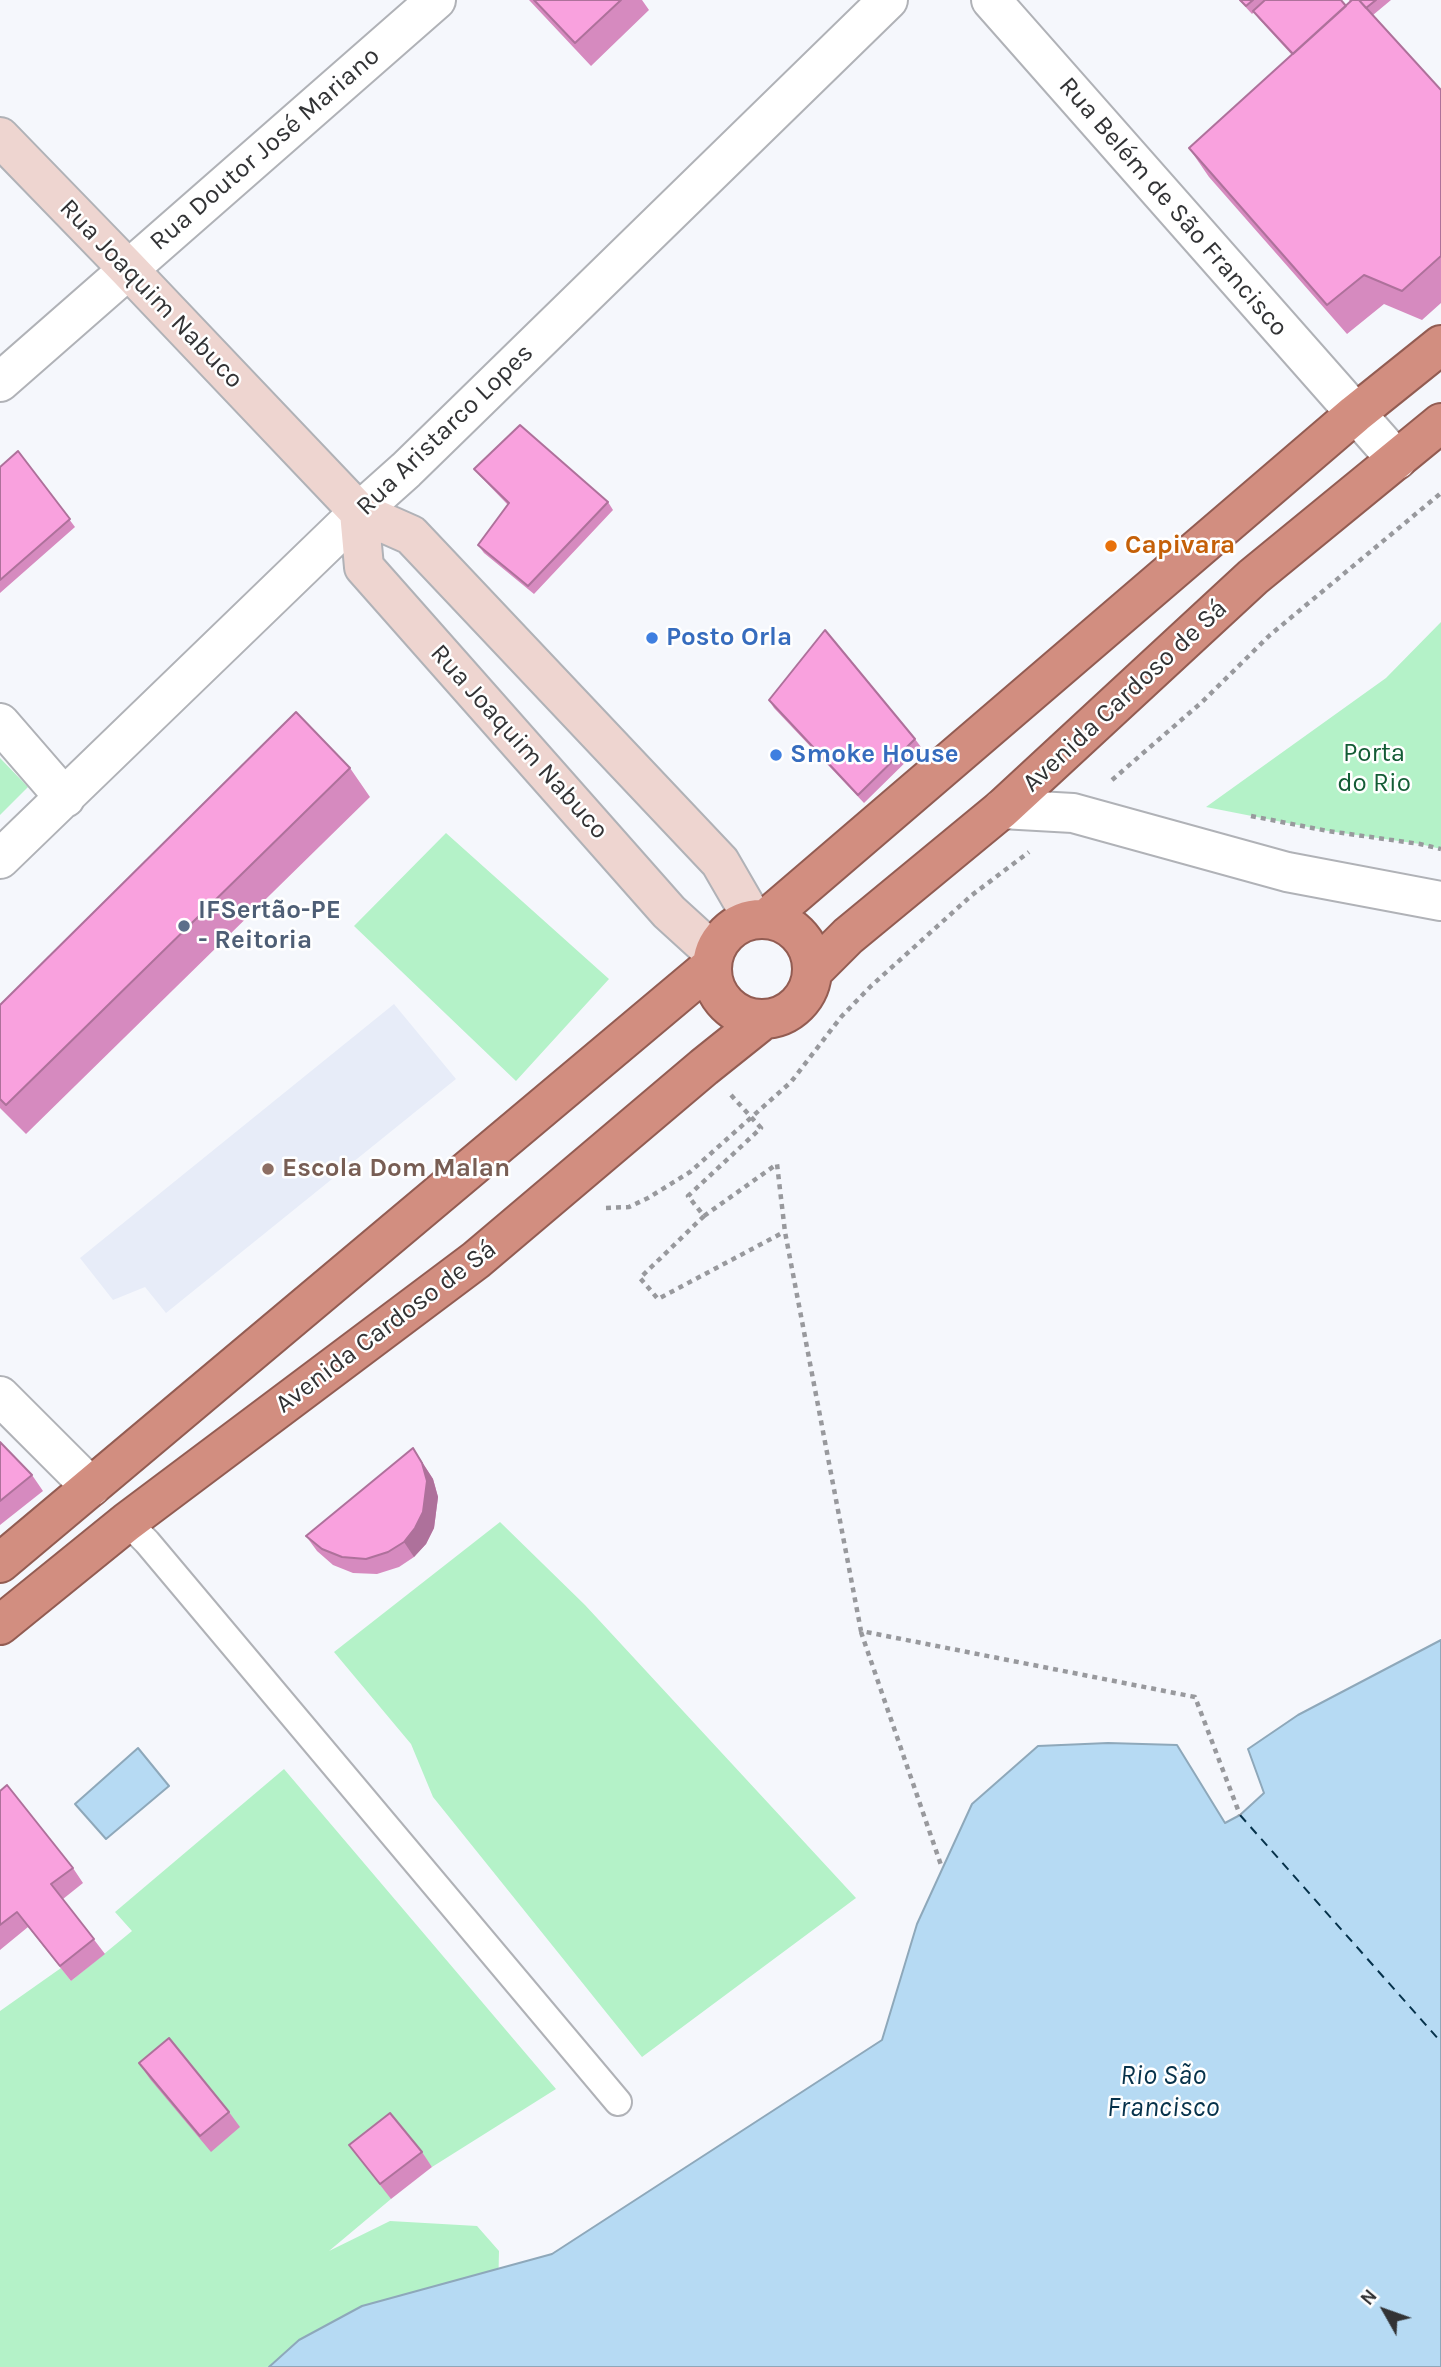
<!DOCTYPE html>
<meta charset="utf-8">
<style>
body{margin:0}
#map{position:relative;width:1441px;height:2367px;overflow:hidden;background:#f5f7fc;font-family:Karla,sans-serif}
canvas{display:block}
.north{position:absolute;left:1350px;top:2276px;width:70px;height:70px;-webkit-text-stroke:5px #fff;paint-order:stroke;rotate:310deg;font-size:19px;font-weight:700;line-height:28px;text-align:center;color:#323335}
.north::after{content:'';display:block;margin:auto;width:24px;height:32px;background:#323335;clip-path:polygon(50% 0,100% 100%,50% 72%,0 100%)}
</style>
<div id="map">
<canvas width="1441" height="2367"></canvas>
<div class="north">N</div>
</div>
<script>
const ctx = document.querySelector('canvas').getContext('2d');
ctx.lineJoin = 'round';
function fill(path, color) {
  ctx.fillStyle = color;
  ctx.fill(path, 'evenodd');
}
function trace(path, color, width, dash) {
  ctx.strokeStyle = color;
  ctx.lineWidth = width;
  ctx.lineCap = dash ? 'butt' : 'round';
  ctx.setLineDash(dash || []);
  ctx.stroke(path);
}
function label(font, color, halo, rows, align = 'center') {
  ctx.font = font + ' Karla,sans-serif';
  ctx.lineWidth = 5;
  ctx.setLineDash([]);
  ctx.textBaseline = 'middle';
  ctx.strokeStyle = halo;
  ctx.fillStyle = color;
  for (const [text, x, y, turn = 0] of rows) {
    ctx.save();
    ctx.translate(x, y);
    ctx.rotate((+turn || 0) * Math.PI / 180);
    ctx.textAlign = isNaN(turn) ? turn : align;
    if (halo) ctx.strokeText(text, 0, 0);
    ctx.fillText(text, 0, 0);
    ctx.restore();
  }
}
const built = new Path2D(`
 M394 1004 456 1079 166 1313 145 1287 113 1300 80 1258Z`);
const green = new Path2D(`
 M1441 622V849L1420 844 1328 831 1206 807 1386 678Z
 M0 758 28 787 0 815Z
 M446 833 609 979 516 1081 354 926Z
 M500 1522 585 1605 856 1898 642 2057 433 1797 411 1744 334 1652Z
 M284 1769 556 2089 432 2167 402 2128 391 2199 329 2251 390 2221 477 2226 499 2251 498 2295 461 2367H0V2011L61 1968 71 1981 132 1931 115 1912Z`);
const water = new Path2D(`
 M1441 1640V2367H269L299 2340 362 2306 552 2254 882 2040 917 1924 972 1804 1038 1746 1108 1743 1177 1745 1225 1823 1240 1815 1264 1793 1248 1749 1298 1715Z
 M138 1748 169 1786 106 1839 75 1804Z`);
const ferry = new Path2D(`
 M1240 1815 1441 2042`);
const path = new Path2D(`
 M1112 780 1202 702 1270 635 1441 493
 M1251 816 1328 831 1420 844 1441 849
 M731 1095 761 1128 688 1196 704 1216 640 1278 658 1299 784 1232
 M606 1208 629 1207 648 1198 690 1172 791 1082 841 1017 871 986 972 895 1029 852
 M704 1216 777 1164 785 1232 861 1631 1195 1697 1240 1815
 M861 1632 942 1868`);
const service = new Path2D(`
 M127 1522 147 1542 618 2102`);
const minor = new Path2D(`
 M991 0 1397 460
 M0 382 436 0
 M0 723 65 798
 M0 859 359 512 406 470 888 0
 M0 1396 91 1487`);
const tertiary = new Path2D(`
 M1002 809 1073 813 1287 872 1441 901`);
const secondary = new Path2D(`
 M0 137 128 269 359 512 411 535 720 862 753 919
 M359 512 364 567 669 912 714 953`);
const trunk = new Path2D(`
 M712 969a50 50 0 1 1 100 0a50 50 0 1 1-100 0Z
 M766 919 1355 414 1441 345
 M812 972 848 936 1002 809 1253 577 1441 423
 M0 1563 711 966
 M0 1625 127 1522 476 1260 704 1067 764 1019`);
const wall = new Path2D(`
 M529 0H642L649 10 591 66Z
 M1239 0H1341L1346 6 1350 2 1349 0H1391L1373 15 1441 90V303L1422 320 1384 304 1347 334 1209 177 1189 148 1292 55 1259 19 1254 12 1252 14Z
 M18 451 75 527 0 593V467Z
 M474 469 608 502 613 510 534 594 484 553 478 545 508 505 480 476Z
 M769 700 915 739 921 747 864 803 774 708Z
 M350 768 370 797 26 1134 0 1108V1005Z
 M0 1442 32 1475 43 1491 0 1525Z
 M413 1448 433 1479 438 1497 434 1528 426 1544 414 1557 399 1567 377 1574 353 1573 333 1565 317 1551 306 1536Z
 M0 1791 73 1868 83 1883 63 1899 105 1954 71 1981 28 1927 0 1950Z
 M139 2063 229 2112 240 2127 211 2152 150 2079Z
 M349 2145 422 2152 432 2167 391 2199Z`);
const shadedWall = new Path2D(`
 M413 1448 433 1479 438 1497 434 1528 426 1544 414 1557 404 1542Z`);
const building = new Path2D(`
 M534 0H621L575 43Z
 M1240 0H1253L1246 6Z
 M1265 0H1341L1346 6 1293 54 1253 11Z
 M1352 0H1359L1441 90V256L1402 291 1364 275 1327 305 1189 148Z
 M1359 0H1376L1366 8Z
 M520 425 608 502 528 586 478 545 509 503 474 469Z
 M18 451 70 519 0 580V467Z
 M825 630 915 739 858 795 769 700Z
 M296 712 350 768 6 1105 0 1099V1005Z
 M0 1442 32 1475 0 1501Z
 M413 1448 422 1463 427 1481 423 1512 415 1528 404 1542 388 1552 366 1559 342 1557 322 1549 306 1536Z
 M7 1785 73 1868 51 1884 94 1939 60 1966 17 1912 0 1925V1791Z
 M169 2038 229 2112 200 2136 139 2063Z
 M390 2113 422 2152 380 2184 349 2145Z`);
const markers = [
 [1111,546,7,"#e8710a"],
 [652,638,7,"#3f7fe0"],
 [776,755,7,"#3f7fe0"],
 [184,926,7,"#5c6f8a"],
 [268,1169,7,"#8d6e63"]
];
const streetNames = [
 ["Rua Doutor José Mariano",265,149,-41],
 ["Rua Belém de São Francisco",1173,207,49],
 ["Rua Joaquim Nabuco",151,294,46],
 ["Rua Aristarco Lopes",445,430,-44],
 ["Avenida Cardoso de Sá",1125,696,-43],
 ["Rua Joaquim Nabuco",519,742,48],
 ["Avenida Cardoso de Sá",386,1327,-37]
];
const foodNames = [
 ["Capivara",1125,546]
];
const shopNames = [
 ["Posto Orla",666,638],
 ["Smoke House",790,755]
];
const parkNames = [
 ["Porta",1374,754],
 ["do Rio",1374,784]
];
const serviceNames = [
 ["IFSertão-PE",198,911],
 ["- Reitoria",198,941]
];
const educationNames = [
 ["Escola Dom Malan",282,1169]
];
const waterNames = [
 ["Rio São",1163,2076],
 ["Francisco",1163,2108]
];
fill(built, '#e7ecf8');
fill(green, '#b4f2c8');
fill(water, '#b6daf3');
trace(water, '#8ea8ba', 2);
trace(ferry, '#06324b', 2, [9, 7]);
trace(service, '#b0b2b7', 30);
trace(minor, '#b0b2b7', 42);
trace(tertiary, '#b0b2b7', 42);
trace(secondary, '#b0b2b7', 42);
trace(trunk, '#925c52', 42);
trace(path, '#98999d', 4.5, [5, 5]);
trace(service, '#fff', 26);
trace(minor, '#fff', 38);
trace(tertiary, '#fff', 38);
trace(secondary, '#eed5d0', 38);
trace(trunk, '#d28e80', 38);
fill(wall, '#d68abf');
fill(shadedWall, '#ae719b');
fill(building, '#f9a1de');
trace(building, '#ae719b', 2);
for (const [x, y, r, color] of markers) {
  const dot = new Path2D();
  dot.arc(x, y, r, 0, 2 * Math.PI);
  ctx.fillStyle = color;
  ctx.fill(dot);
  trace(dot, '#fff', 2.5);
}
label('26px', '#323335', '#fff', streetNames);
label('bold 26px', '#c56008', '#fff', foodNames, 'left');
label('bold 26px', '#366cbe', '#fff', shopNames, 'left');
label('26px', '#135c35', '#fff', parkNames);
label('bold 26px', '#4e5e75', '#fff', serviceNames, 'left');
label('bold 26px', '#785e54', '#fff', educationNames, 'left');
label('italic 28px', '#06324b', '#fff', waterNames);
</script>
